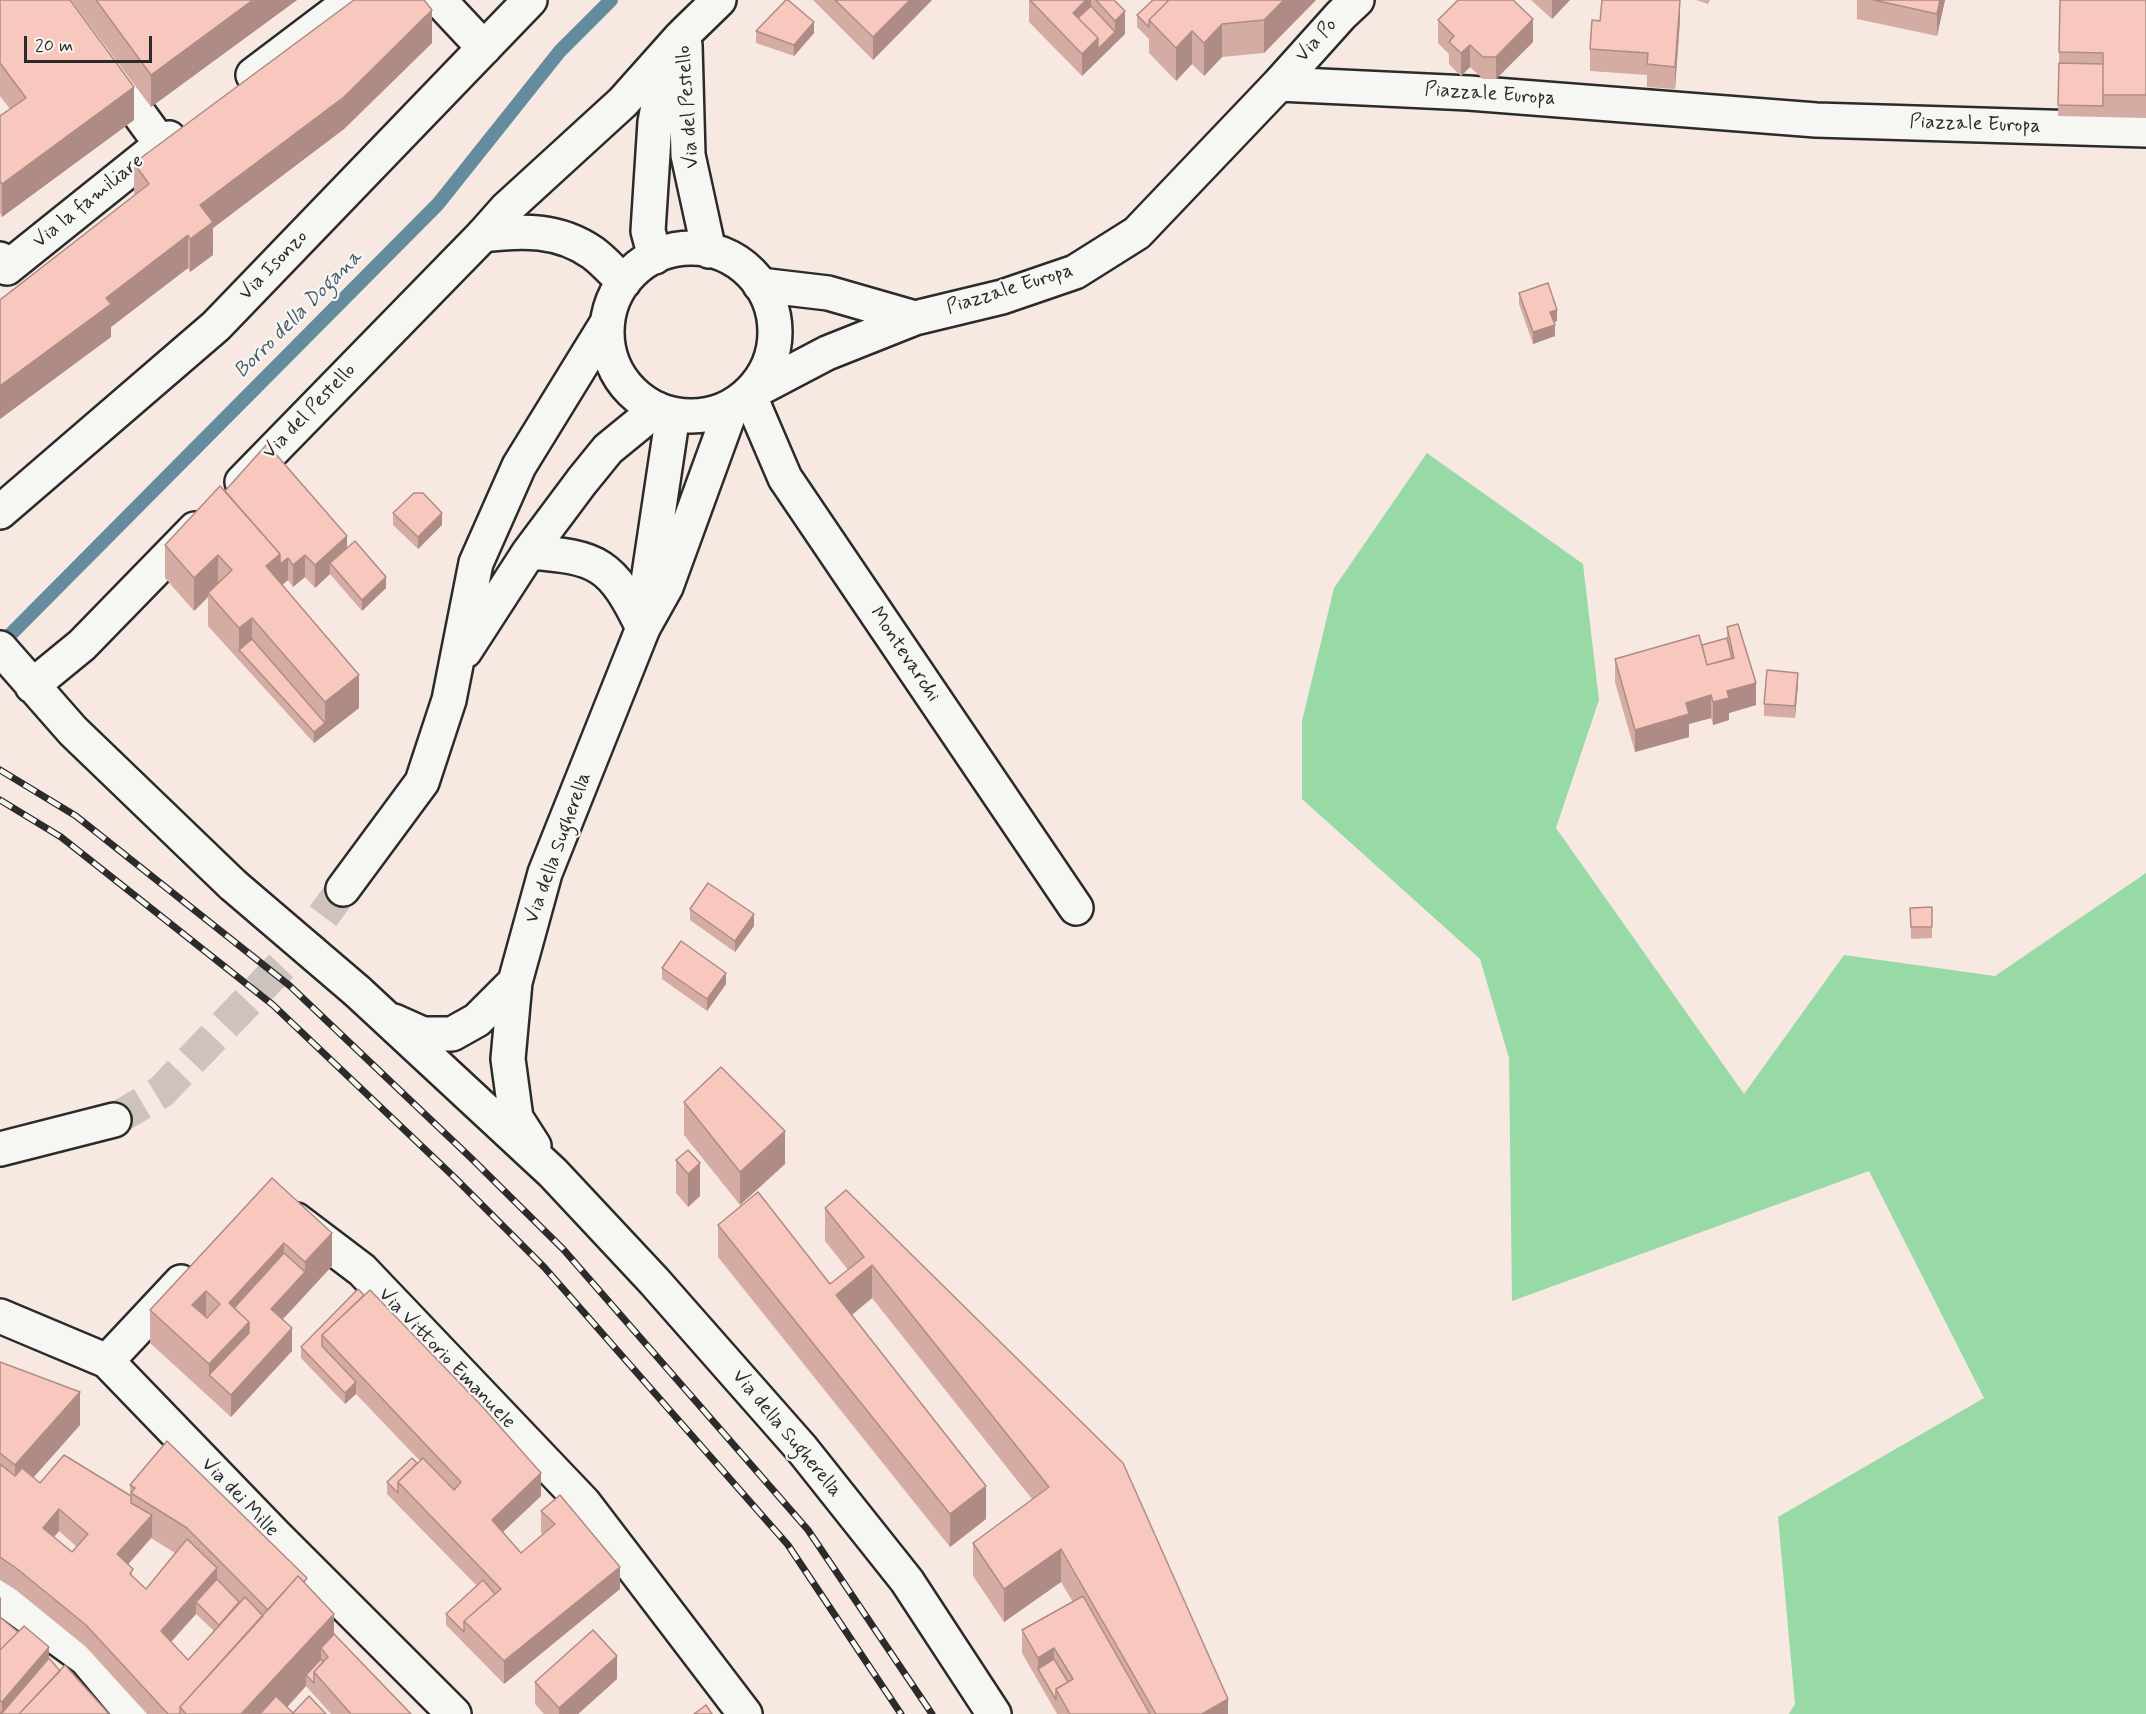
<!DOCTYPE html>
<style>
body{margin:0}
#map{position:relative;width:2146px;height:1714px;overflow:hidden;background:#f7e8e2;font-family:Mynerve,sans-serif}
canvas{display:block}
.scale{position:absolute;left:24px;top:36px;width:128px;height:27px;box-sizing:border-box;border:3px solid #2b2b2b;border-top:0;padding-left:8px;font-size:18px;line-height:21px;white-space:nowrap;color:#2b2b2b;-webkit-text-stroke:4px #f6f6f2;paint-order:stroke}
</style>
<div id="map">
<canvas width="2146" height="1714"></canvas>
<div class="scale">20 m</div>
</div>
<script>
const ctx = document.querySelector('canvas').getContext('2d');
ctx.lineJoin = 'round';
function fill(path, color) {
  ctx.fillStyle = color;
  ctx.fill(path, 'evenodd');
}
function trace(path, color, width, dash) {
  ctx.strokeStyle = color;
  ctx.lineWidth = width;
  ctx.lineCap = dash ? 'butt' : 'round';
  ctx.setLineDash(dash || []);
  ctx.stroke(path);
}
function label(font, color, halo, rows, align = 'center') {
  ctx.font = font + ' Mynerve,sans-serif';
  ctx.lineWidth = 4.5;
  ctx.setLineDash([]);
  ctx.textBaseline = 'middle';
  ctx.strokeStyle = halo;
  ctx.fillStyle = color;
  for (const [text, x, y, turn = 0] of rows) {
    ctx.save();
    ctx.translate(x, y);
    ctx.rotate((+turn || 0) * Math.PI / 180);
    ctx.textAlign = isNaN(turn) ? turn : align;
    if (halo) ctx.strokeText(text, 0, 0);
    ctx.fillText(text, 0, 0);
    ctx.restore();
  }
}
const green = new Path2D(`
 M1427 453 1583 564 1599 700 1556 828 1744 1094 1844 955 1995 976 2146 873V1714H1789L1795 1704 1778 1517 1984 1398 1869 1171 1512 1301 1509 1058 1480 959 1302 799V721L1334 588Z`);
const stream = new Path2D(`
 M0 645 438 204 560 51 611 0`);
const streetTunnel = new Path2D(`
 M114 1120 161 1092 303 943 343 889`);
const street = new Path2D(`
 M56 0 161 144
 M439 0 484 48
 M253 75 352 0
 M1279 84 1341 15 1357 0
 M483 235 506 209 623 102 681 37
 M0 259 7 268 169 138
 M760 285 828 293 915 318
 M529 552C599 557 612 564 643 628
 M465 651 529 552 582 481 608 449 657 409
 M343 889 422 782 449 700 476 563 519 466 607 323
 M1076 908 785 478 749 394 827 353 915 318 1002 297 1075 272 1137 233 1279 84 1469 93 1816 120 2146 130
 M0 1149 114 1120
 M296 1220 362 1270 584 1503 745 1714
 M0 1316 107 1361 275 1535 454 1714
 M107 1361 181 1282
 M0 1596 86 1659 132 1714`);
const secondary = new Path2D(`
 M685 45 688 155 709 251
 M607 332a84 84 0 1 1 168 0a84 84 0 1 1-168 0Z
 M655 257 648 231 655 122 661 90 684 34 719 0
 M242 482 483 235C522 230 559 229 593 253 604 261 614 273 624 282
 M0 512 216 326 530 0
 M644 608 673 414
 M0 648 73 731 233 885
 M32 686 82 645 195 529
 M357 991 553 1173 654 1281 802 1449 907 1581 994 1714
 M394 1021 423 1034H452L477 1020 515 982
 M534 1146 516 1118 508 1059 515 982 545 873 643 628 666 587 732 406`);
const rail = new Path2D(`
 M0 770 76 816 290 986 471 1158 563 1249 808 1530 932 1714
 M0 800 61 837 273 1005 453 1176 544 1267 788 1545 901 1714`);
const secondaryBridge = new Path2D(`
 M233 885 357 991`);
const wall = new Path2D(`
 M0 0 134 120 2 217 0 213V116L10 109 0 96Z
 M71 0H297L151 107Z
 M813 0H932L873 60Z
 M1029 0H1114L1125 34 1082 76 1029 22Z
 M1316 0 1264 53 1222 57 1204 76 1192 64 1176 81 1149 53V39L1137 27V15Z
 M1531 0H1570L1552 19Z
 M1696 0H1710L1708 4Z
 M1857 0H1945L1937 36 1857 19Z
 M2060 0H2146V118L2058 116Z
 M1438 20 1533 42 1496 79H1483L1470 67 1461 76 1449 64V54L1438 43Z
 M1680 20 1675 89 1647 87V75L1590 71V49L1600 21Z
 M756 31 814 33 794 56 756 43Z
 M432 43 344 129 213 228V255L190 272 188 268 111 327V337L0 419V300L134 196V163Z
 M1519 293 1557 321 1554 322 1555 336 1533 344 1519 304Z
 M225 491 347 548 386 588 362 611 330 574 315 588 305 577 293 587 288 580 282 585 359 708 314 743 208 626V597L194 611 165 578V545Z
 M393 513 442 525 418 549 393 525Z
 M1727 627 1756 705 1729 713V720L1713 725 1711 718 1689 724V737L1635 752 1615 682V659L1702 645 1727 638Z
 M1798 684 1795 718 1764 716V704Z
 M1932 907V938L1911 939 1910 908Z
 M690 909 754 926 735 952 690 920Z
 M662 968 726 984 707 1011 662 979Z
 M684 1102 785 1164 740 1205 684 1135Z
 M688 1150 700 1196 688 1207 676 1193V1160Z
 M272 1178 332 1266 282 1320 292 1351 231 1417 150 1343V1310Z
 M846 1190 1228 1714H1057L1022 1653V1630L1073 1602 1061 1582 1004 1622 973 1576V1543L1032 1499 872 1298 852 1315 986 1519 950 1547 718 1257V1225L830 1284 848 1270 825 1241V1208Z
 M358 1289 541 1496 503 1532 521 1553 543 1534 541 1533V1511L620 1589 504 1684 446 1625V1614L477 1586 387 1494V1482L420 1461 356 1394 345 1404 301 1358V1347Z
 M0 1362 80 1425 33 1478 40 1483 130 1495V1485L307 1585 334 1634 411 1714H331L306 1686 287 1707 293 1713 326 1714H147L86 1647 16 1590 0 1580ZM59 1531 77 1547 72 1552 54 1537ZM151 1538 175 1553 146 1589 133 1577 128 1564ZM196 1614 214 1631 188 1660 171 1642Z
 M0 1596 1 1618 49 1658 60 1671 0 1714Z
 M617 1679 578 1714H544L535 1704V1682Z`);
const shadedWall = new Path2D(`
 M253 0H297L151 107V75Z
 M910 0H932L873 60V37Z
 M1086 0H1091V18L1079 30 1073 13Z
 M1284 0H1316L1264 53V20Z
 M1552 0H1570L1552 19Z
 M1680 0V20L1675 89V67Z
 M1940 0H1945L1937 36V14Z
 M432 10V43L344 129 213 228V255L190 272V239L200 205Z
 M1125 11V34L1082 76V54L1098 38 1115 32V21Z
 M1533 19V42L1496 79V57Z
 M814 22V33L794 56V45Z
 M1222 24V57L1204 76V43Z
 M1192 31V64L1176 81V48Z
 M1470 45V67L1461 76V53Z
 M134 87V120L2 217V184Z
 M188 235V268L111 327V337L0 419V386L106 298Z
 M1557 310V321L1550 324V312Z
 M1555 325V336L1533 344V332Z
 M442 513V525L418 549V537Z
 M347 536V559L330 563V574L315 588V565Z
 M280 554 288 558V580L266 599V566Z
 M218 555V588L208 593V597L194 611V578Z
 M305 555V577L293 587V565Z
 M386 577V588L362 611V600Z
 M252 618V650H239V628Z
 M1798 673V684L1795 718V706Z
 M359 675V708L314 743V732L325 723V702Z
 M1756 683V705L1729 713V720L1713 725V702L1727 691Z
 M1711 695V718L1689 724V737L1635 752V730L1686 703Z
 M754 914V926L735 952V941Z
 M726 973V984L707 1011V999Z
 M785 1131V1164L740 1205V1172Z
 M700 1163V1196L688 1207V1174Z
 M332 1233V1266L271 1332V1309L305 1272V1262Z
 M284 1243V1276L240 1324 229 1303Z
 M872 1265V1298L836 1328V1295Z
 M206 1291V1323L192 1305Z
 M249 1322V1355L209 1375V1364Z
 M292 1328V1351L231 1417V1395Z
 M356 1382V1394L345 1404V1393Z
 M80 1392V1425L15 1498V1465Z
 M541 1473V1496L492 1542V1520Z
 M986 1486V1519L950 1547V1514Z
 M59 1509V1531L43 1550V1528Z
 M152 1515V1537L117 1577V1554Z
 M1061 1549V1582L1004 1622V1589Z
 M620 1567V1589L504 1684V1661Z
 M217 1568V1591L196 1602V1614L161 1653V1631Z
 M1 1597V1630L0 1631V1598Z
 M334 1614V1656L328 1657 321 1648V1671L306 1675V1686L281 1714H241Z
 M49 1647V1670L2 1714V1702Z
 M1054 1648V1671L1038 1669V1658Z
 M617 1656V1679L578 1714H559V1708Z
 M1228 1699V1714H1202Z`);
const building = new Path2D(`
 M0 0H70L134 87 2 184 0 181V116L26 98 0 63Z
 M96 0H253L151 75Z
 M354 0H424L432 10 344 97 200 205 213 222 190 239 188 235 106 298 111 304 0 386V300L149 184 134 163Z
 M786 0H788L814 22 794 45 756 31Z
 M835 0H910L873 37Z
 M1030 0H1086L1073 13 1098 38 1082 54Z
 M1096 0H1114L1125 11 1115 21Z
 M1153 0H1169L1149 20V27L1137 15Z
 M1169 0H1284L1264 20 1222 24 1204 43 1192 31 1176 48 1149 20Z
 M1458 0H1513L1533 19 1496 57H1483L1470 45 1461 53 1449 42 1454 36 1438 20Z
 M1602 0H1680L1675 67 1647 64 1648 53 1590 49 1592 20 1600 21Z
 M1874 0H1940L1937 14Z
 M2060 0H2146V95H2103V53L2059 52Z
 M1091 6 1115 32 1098 49V38L1078 18Z
 M2059 63 2103 64V106L2058 105Z
 M1548 283 1557 310 1550 312 1555 325 1533 332 1519 293Z
 M267 444 347 536 315 565 305 555 293 565 288 558 280 564V554L225 491Z
 M220 486 280 554 266 566 359 675 325 702 252 618 239 628 208 593 232 570 218 555 194 578 165 545Z
 M414 493H423L442 513 418 537 393 513Z
 M355 541 386 577 362 600 330 563Z
 M1738 624 1756 683 1727 691 1729 698 1713 702 1711 695 1686 703 1689 714 1635 730 1615 659 1699 635 1707 665 1734 658 1727 627Z
 M1727 638 1732 658 1707 665 1702 645Z
 M252 639 325 723 314 732 239 650Z
 M1767 670 1798 673 1795 706 1764 704Z
 M708 883 754 914 735 941 690 909Z
 M1932 907V927H1911L1910 908Z
 M681 941 726 973 707 999 662 968Z
 M721 1067 785 1131 740 1172 684 1102Z
 M688 1150 700 1163 688 1174 676 1160Z
 M272 1178 332 1233 305 1262 284 1243 229 1303 249 1322 209 1364 150 1310ZM206 1291 220 1304 207 1318 192 1305Z
 M846 1190 1123 1463 1228 1699 1202 1714H1156L1061 1549 1004 1589 973 1543 1049 1487 872 1265 836 1295 986 1486 950 1514 718 1225 758 1192 830 1284 864 1257 825 1208Z
 M284 1253 305 1272 271 1309 292 1328 231 1395 209 1375 249 1333V1322L234 1308Z
 M358 1289 364 1295 322 1335V1346L356 1382 345 1393 301 1347Z
 M370 1290 480 1404 541 1473 492 1520 521 1553 555 1524 541 1511 560 1495 620 1567 504 1661 464 1621 501 1589 398 1482 423 1458 454 1490 461 1482 322 1335Z
 M0 1362 80 1392 15 1465 0 1453Z
 M167 1441 307 1578 304 1582 298 1576 268 1610 187 1528 131 1493 135 1488 130 1485Z
 M64 1455 131 1496V1503L152 1515 117 1554 133 1569 130 1574 146 1589 187 1539 217 1568 161 1631 188 1660 245 1597 263 1616 180 1707V1714H168L86 1625 16 1568 0 1557V1464L15 1476 22 1468 40 1483ZM59 1509 88 1534 72 1552 43 1528Z
 M412 1458 417 1463 398 1482V1493L387 1482Z
 M298 1576 334 1614 241 1714H186L180 1707Z
 M217 1579 239 1602 219 1625 196 1602Z
 M483 1580 495 1594 464 1621V1632L446 1614Z
 M1083 1596 1150 1714H1070L1056 1689 1073 1679 1054 1648 1038 1658 1022 1630Z
 M1 1618 18 1632 0 1650V1620Z
 M24 1626 49 1647 2 1702 0 1701V1650Z
 M593 1630 617 1656 559 1708 535 1682Z
 M334 1634 411 1714H351L314 1672 328 1657 321 1648Z
 M49 1658 60 1671 19 1714H0V1712L2 1713Z
 M321 1659 323 1662 314 1672V1683L306 1675Z
 M1054 1659 1068 1682 1056 1689V1700L1038 1669Z
 M65 1665 109 1714H19Z
 M276 1696 293 1713 309 1696 326 1714H260Z
 M706 1705 712 1714H694Z`);
const streetNames = [
 ["Via Po",1317,41,-48],
 ["Piazzale Europa",1490,95,4],
 ["Via del Pestello",689,107,-94],
 ["Piazzale Europa",1975,125,2],
 ["Via la familiare",89,202,-39],
 ["Via Isonzo",274,266,-46],
 ["Piazzale Europa",1010,290,-17],
 ["Via del Pestello",310,412,-46],
 ["Montevarchi",904,655,56],
 ["Via della Sugherella",559,848,-70],
 ["Via Vittorio Emanuele",446,1359,46],
 ["Via della Sugherella",786,1434,50],
 ["Via dei Mille",239,1498,46]
];
const waterNames = [
 ["Borro della Dogana",299,315,-45]
];
fill(green, '#97daa6');
trace(stream, '#648c9e', 14);
trace(streetTunnel, '#cec2bd', 33, [33, 16]);
trace(street, '#2b2b2b', 38);
trace(secondary, '#2b2b2b', 38);
trace(street, '#f6f6f2', 33);
trace(secondary, '#f6f6f2', 33);
trace(rail, '#2b2b2b', 7);
trace(rail, '#f6f6f2', 4.5, [14]);
trace(secondaryBridge, '#2b2b2b', 38, []);
trace(secondaryBridge, '#f6f6f2', 33);
fill(wall, '#d5aca3');
fill(shadedWall, '#ae8c85');
fill(building, '#f8c8be');
trace(building, '#ae8c85', 1.5);
label('20px', '#2b2b2b', '#f6f6f2', streetNames);
label('italic 21px', '#485b65', '#f6f6f2', waterNames);
</script>
